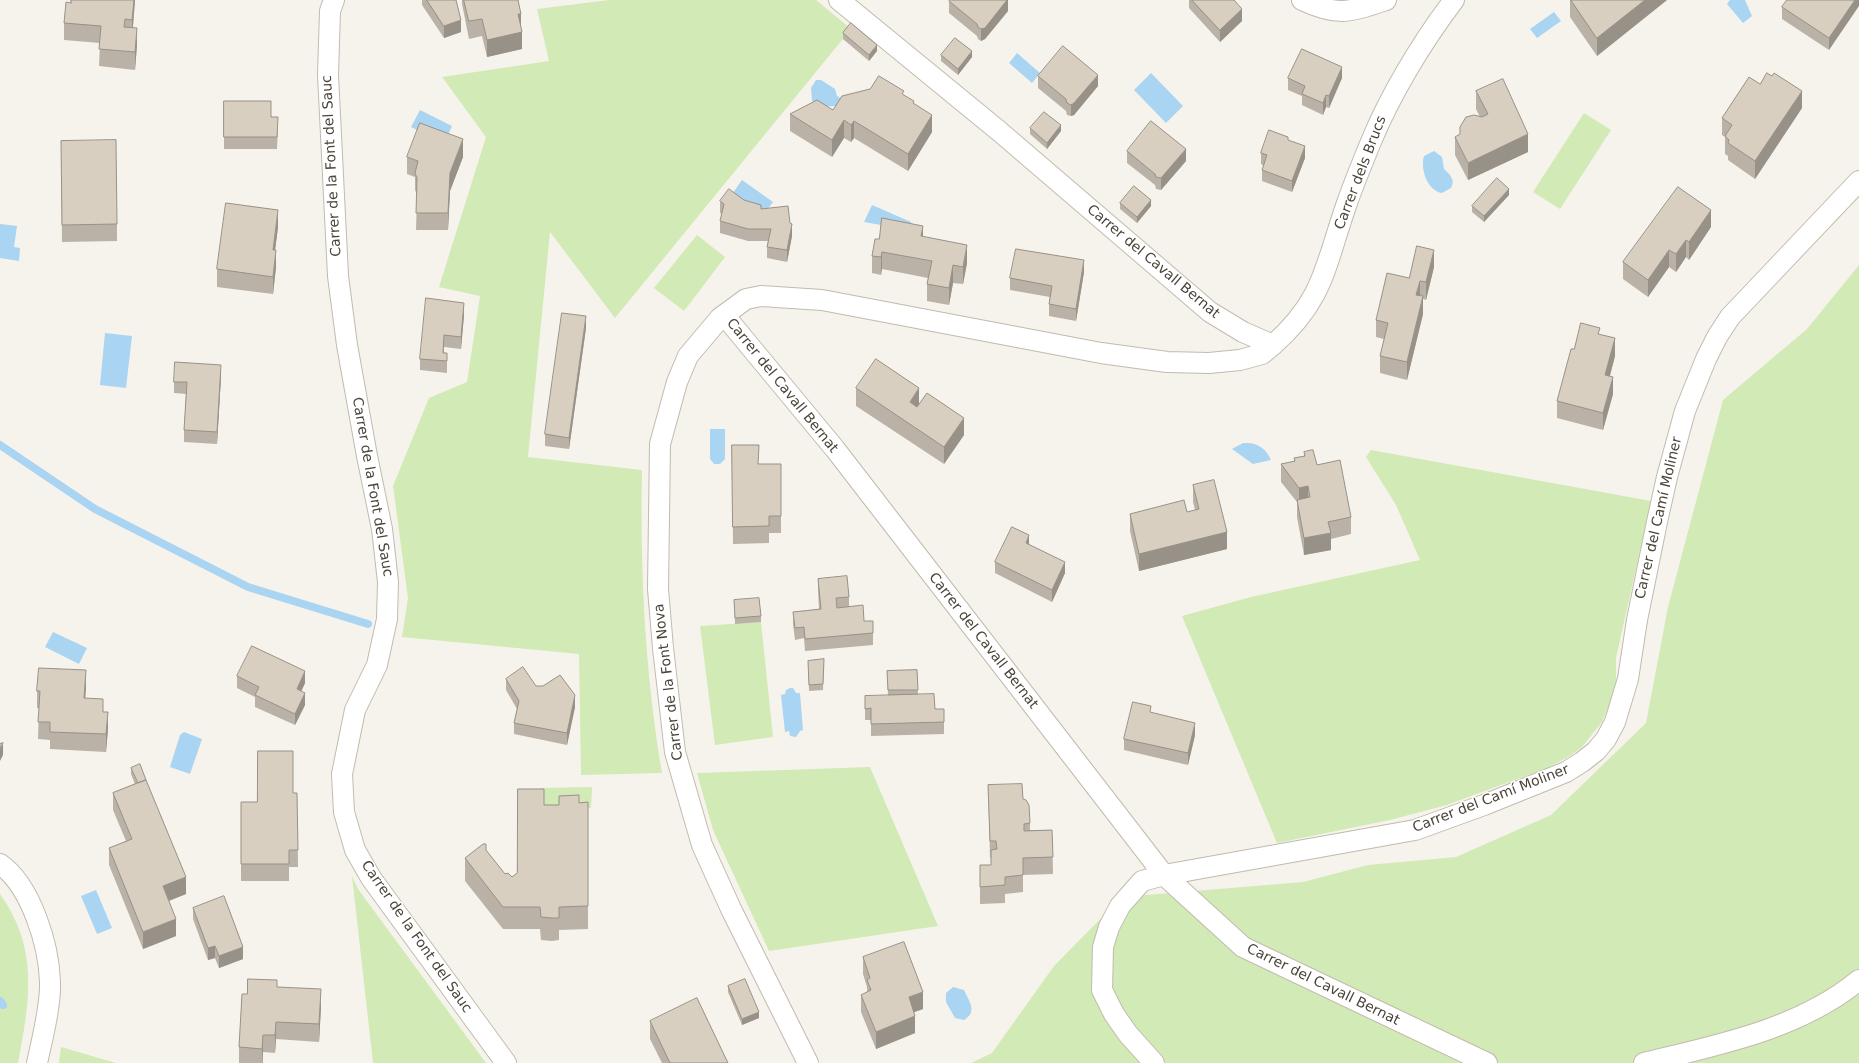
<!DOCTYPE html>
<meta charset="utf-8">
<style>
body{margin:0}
canvas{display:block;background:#f6f3ec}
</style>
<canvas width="1859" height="1063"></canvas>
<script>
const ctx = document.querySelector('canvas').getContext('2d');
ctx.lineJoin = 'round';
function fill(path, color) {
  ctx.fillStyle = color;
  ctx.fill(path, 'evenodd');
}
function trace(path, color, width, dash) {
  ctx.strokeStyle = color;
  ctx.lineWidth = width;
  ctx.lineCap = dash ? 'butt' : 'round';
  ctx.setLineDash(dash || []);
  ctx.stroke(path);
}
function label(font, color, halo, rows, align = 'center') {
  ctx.font = font + ' "DejaVu Sans",sans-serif';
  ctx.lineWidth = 3;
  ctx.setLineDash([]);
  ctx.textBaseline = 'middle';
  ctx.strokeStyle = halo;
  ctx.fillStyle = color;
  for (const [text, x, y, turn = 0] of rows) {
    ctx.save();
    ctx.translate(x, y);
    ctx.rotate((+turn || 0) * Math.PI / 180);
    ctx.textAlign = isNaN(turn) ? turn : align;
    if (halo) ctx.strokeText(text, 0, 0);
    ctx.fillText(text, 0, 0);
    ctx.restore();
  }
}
const green = new Path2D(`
 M609 0H816L851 29 615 318 550 232 528 457 642 470C640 571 645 673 662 773L581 775 579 654 402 637 408 598 393 486 429 398 467 382 480 296 439 287 486 137 442 77 549 61 537 9Z
 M1584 113 1611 130 1560 209 1533 192Z
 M697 235 725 257 684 311 654 288Z
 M1859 265V1063H971L992 1053 1054 966 1122 897 1303 882 1368 865 1456 857 1551 815 1646 723 1668 607 1723 400 1807 329Z
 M1371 450 1651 501 1616 658V689L1602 722 1582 747 1568 757 1547 768 1447 805 1390 820 1277 843 1182 616 1251 597 1420 560 1396 505 1366 457Z
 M761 622 773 737 715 745 700 626Z
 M870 767 938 926 769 951 713 830 697 773Z
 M592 787 591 808H541L540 788Z
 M352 876 358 889 486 1063H373Z
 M0 894C39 948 30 1001 18 1063H0Z
 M61 1047 116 1063H59Z`);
const water = new Path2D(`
 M1730 0H1745L1752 16 1743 23 1727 4Z
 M1554 12 1561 21 1537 38 1530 29Z
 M1017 53 1040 73 1032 83 1009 63Z
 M1151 73 1183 106 1166 123 1134 90Z
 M816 80H821L835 89 837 96 842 99 837 106C827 106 821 108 812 101L811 88Z
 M420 110 452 126 444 143 411 127Z
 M1434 151 1442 157 1444 169C1449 174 1456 179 1451 188L1442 193C1427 191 1420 168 1424 156Z
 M742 180 773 202 762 217 732 194Z
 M872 205 911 222 909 230 864 222Z
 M0 224 17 226 14 247 20 248 19 261 0 258Z
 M105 333 132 336 126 388 100 385Z
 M710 429H725V459L720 464H714L710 459Z
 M1243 443C1257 442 1266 448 1271 460L1253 464 1232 449Z
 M53 632 87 648 79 664 45 647Z
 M790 688H793L796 693H800L803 730 800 731 796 737 790 736 789 731 785 732 781 695 785 694 786 690Z
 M184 732 202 739 190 774 170 767 180 735Z
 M96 890 112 928 97 934 81 896Z
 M953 987 964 990C969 1001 978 1012 964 1020L955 1018 946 1002V993Z`);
const stream = new Path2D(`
 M0 445 95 509 248 587 368 624
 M0 1001 3 1005`);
const street = new Path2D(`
 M334 0 330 11 328 75 338 276 347 345 367 456 382 529 388 582 387 619 377 665 355 710 342 774 344 812 355 850 371 878 506 1063
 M1302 0C1338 17 1350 12 1386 0
 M724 315 835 449 1164 875 1243 947 1487 1063
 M1273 345C1324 300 1325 266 1346 206 1353 185 1362 164 1370 144 1390 95 1422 42 1454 0
 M0 864C31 886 49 945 50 982 51 1005 42 1040 37 1063
 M808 1063 731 909 702 845 675 752 663 648 658 589 660 444 677 382 688 356 720 318 746 299 761 296 822 300 1101 353 1167 362 1209 363 1240 360 1262 354 1273 345 1243 332 1210 312 999 131 839 0
 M1154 1063 1128 1034 1114 1014 1102 990 1103 947 1109 927 1120 906 1142 881 1164 875 1415 830 1484 805 1566 772 1582 762 1596 751 1606 739 1615 722 1628 679 1637 620 1657 522 1667 477 1685 411 1706 359 1717 337 1730 317 1859 181
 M1644 1063C1718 1045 1800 1029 1859 980`);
const wall = new Path2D(`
 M135 0 133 28 137 45 135 70 99 66 100 43 64 40V23L71 3Z
 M422 0H456L461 32 444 38 422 5Z
 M462 0H518L521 27 522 49 487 57 482 36 469 39 462 4Z
 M1008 0V11L985 39 981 41 978 39 977 36 949 13V1Z
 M1189 0H1234L1242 21 1220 42 1189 8Z
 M1570 0H1667L1597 56 1570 17Z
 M1859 0 1829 50 1782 19V7Z
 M843 33 877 51 869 61 843 39Z
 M941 55 972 57 958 75 941 61Z
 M1038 76 1098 86 1074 115 1071 116 1067 115 1066 111 1038 88Z
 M1288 78H1342L1329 108 1326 107 1323 115 1302 105V96L1288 90Z
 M1760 84 1802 108 1755 179 1728 160V156L1725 154V137L1722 135V118Z
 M1476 91 1528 152 1468 180 1455 155V137L1460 135V127L1480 117 1476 109Z
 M904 95 914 104 932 132 908 171 854 138 851 142 844 138 832 157 790 131V114L833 110Z
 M224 101 271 117 278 129 277 149H224Z
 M1030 128 1061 131 1047 149 1030 134Z
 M1288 141 1305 158 1292 192 1262 181V170L1264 166 1261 164V153Z
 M1127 151 1186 161 1161 190 1156 189 1155 185 1127 163Z
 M407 157H463L450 191 448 230H416L417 195 415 190V177L407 174Z
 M61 158 117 224V241L62 242Z
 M1509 195 1484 222 1472 212V206Z
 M744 200 790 223 792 236 787 262 767 258V247L768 241H748L720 233V221L722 214 720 213V201Z
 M1120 203 1151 206 1137 223 1120 209Z
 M278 227 275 250 276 267 273 294 217 287V269Z
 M1711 227 1689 260 1686 257 1676 272 1669 267 1648 297 1623 279V262Z
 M923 237 967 263 963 284 953 283 949 305 927 301V284L928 278 882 269 881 275 872 273V256L879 239Z
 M1434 267 1426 300 1423 299V314L1407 380 1380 373V356L1384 339 1376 337V320L1409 278Z
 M1084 272 1076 321 1049 316V304L1050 297 1010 290V278Z
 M464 315 461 349 444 347V353H447V373L420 370V359Z
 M586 328 569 449 545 446V434Z
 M1600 334 1615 356 1610 376 1613 394 1603 430 1557 418V401L1574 349Z
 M221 377 217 444 184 442V430L186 394 174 393V382Z
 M856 388 964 435 944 464 856 406Z
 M732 445 759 464H781V533H769V543L733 544Z
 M1304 452 1317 465 1351 517V534L1331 539V550L1304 555 1297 517V502L1281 482V464L1294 462V458L1304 456Z
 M1193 485 1227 549 1139 571 1130 531V514L1187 512 1195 510 1193 502Z
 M1029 545 1065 573 1052 602 995 573V562Z
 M818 579 849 597V606L864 621 873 633V645L805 651 804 638 795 640 793 624V612L819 609 818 591Z
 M734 600 761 616V622L735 624Z
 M824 659 823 690 809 691 808 661Z
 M917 670 918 695 935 709H944V734L871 736V720H865V696H888L887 671Z
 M237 676 305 683 301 691 305 705 295 725 255 707V697L237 688Z
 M506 679 536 686 575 707 567 745 514 734V723L517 709 506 690Z
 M86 687 85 698 103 712 108 729 106 752 50 749V740L38 739 39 708H37V691Z
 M1151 713 1195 735 1188 765 1124 750V739Z
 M131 768 186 894 169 901 176 936 143 949 109 865V848L126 841 113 810V793L135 784 131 774Z
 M988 785 1023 799 1030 823V830H1052L1053 874 1023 875V892L1005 894V903L980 904V865H991V858H990Z
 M293 793H297L298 867H289V881H241V802H257Z
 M588 802V929L559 930V940L552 941 541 940 540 929H503L465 881V858L486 850 505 874 512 877 517 873 544 805H559Z
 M193 908 243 959 219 968 215 958 208 960 193 919Z
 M863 957 923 1009 914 1012 915 1033 876 1049 861 1012V995L867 992V987L863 974Z
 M728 986 759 1018 742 1025 728 992Z
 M277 987 321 1007 319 1042 276 1039 275 1053 263 1052V1063H239V1047L247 994Z
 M650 1021 728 1063H662L650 1039Z`);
const shadedWall = new Path2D(`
 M134 0H135L132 37V20Z
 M1007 0H1008V11L985 39 981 41V29Z
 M1645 0H1667L1597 56V38Z
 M1855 0H1859V6L1829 50V38Z
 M1242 9V21L1220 42V30Z
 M518 14H521V31Z
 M461 20V32L444 38V26Z
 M137 28V45L135 70V52Z
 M522 32V49L487 57V40Z
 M877 45V51L869 61V55Z
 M972 51V57L958 75V69Z
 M1342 67V78L1329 108V96Z
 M1098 75V86L1074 115 1071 116V105Z
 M1802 91V108L1755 179V161Z
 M1326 95V107L1323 115V103Z
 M932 115V132L908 171V154Z
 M844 120V138L832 157V140Z
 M854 121V138L851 142V125Z
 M1061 125V131L1047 149V143Z
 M1528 134V152L1468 180V163Z
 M463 139V157L450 191 448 230V213L450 173Z
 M1305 146V158L1292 192V181Z
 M1186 149V161L1161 190V178Z
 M1509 189V195L1484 222V216Z
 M1151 200V206L1137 223V217Z
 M278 210V227L273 267V250Z
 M1711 210V227L1689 260V242Z
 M792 224V236L787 262V250Z
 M923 226V243L921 236Z
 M1686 240V257L1676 272V254Z
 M967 245V263L963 284V267Z
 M276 250V267L273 294V277Z
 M1434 250V267L1426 300V282Z
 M1669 250V267L1648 297V280Z
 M882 252V269L881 275V257Z
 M1084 260V272L1076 321V309Z
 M953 265V283L949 305V288Z
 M1420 281V298L1416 295Z
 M1423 296V314L1407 380V362Z
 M464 303V315L461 349V337Z
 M586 316V328L569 449V438Z
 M444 335V347L443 361V353Z
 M1615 338V356L1605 393V375Z
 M221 365V377L217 444V432Z
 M1613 377V394L1603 430V413Z
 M919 388V405L910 419V402Z
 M964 418V435L944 464V447Z
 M1308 486V503L1299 505V488Z
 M1227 532V549L1139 571V554Z
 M1331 533V550L1304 555V538Z
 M1029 535V547L1026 543Z
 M1065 562V573L1052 602V590Z
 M86 670V687L84 716V698Z
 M305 671V683L297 701V689Z
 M305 693V705L295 725V714Z
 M575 695V707L567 745V733Z
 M108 712V729L106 752V734Z
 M1195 723V735L1188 765V753Z
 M3 743V755L0 761V750Z
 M186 877V894L163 903V886Z
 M176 919V936L143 949V932Z
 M215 946V958L208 960V948Z
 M243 947V959L219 968V956Z
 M321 989V1007L319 1042V1024Z
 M923 992V1009L909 1014V997Z
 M759 1012V1018L742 1025V1019Z
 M915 1016V1033L876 1049V1032Z
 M276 1022V1039L275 1053V1035Z
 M263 1035V1052L262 1063V1049Z`);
const building = new Path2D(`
 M71 0H134L132 20 125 19 124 27 137 28 135 52 99 49 101 26 64 23 66 2 71 3Z
 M427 0H456L461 20 444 26Z
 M464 0H518L521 14H518L522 32 487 40 482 19 469 21Z
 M950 0H1007L985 28 981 29 978 27 977 24 949 1Z
 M1192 0H1234L1242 9 1220 30Z
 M1571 0H1645L1597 38Z
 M1787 0H1855L1829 38 1782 7Z
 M851 23 877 45 869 55 843 33Z
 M955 38 972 51 958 69 941 55Z
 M1063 46 1098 75 1074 103 1071 105 1067 103 1066 99 1038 76Z
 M1302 49 1342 67 1329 96 1326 95 1323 103 1302 94 1305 86 1288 78Z
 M1767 73 1772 76 1774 73 1802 91 1755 161 1728 143 1729 140 1725 136 1732 125 1722 118 1749 77 1760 84Z
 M879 76 904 91 902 94 914 101 913 103 932 115 908 154 854 121 851 125 844 120 832 140 790 114 817 100 833 110 842 96 870 89Z
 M1503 79 1528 134 1468 163 1455 137 1460 134V127L1466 117 1474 115 1482 117 1488 114 1476 91Z
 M224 101H271V117H278L277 137H224Z
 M1044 112 1061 125 1047 143 1030 128Z
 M1151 121 1186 149 1161 178 1156 177 1155 174 1127 151Z
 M420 123 463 139 450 173 448 213H416L417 178 415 173 418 161 407 157Z
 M1269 130 1288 137V140L1305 146 1292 181 1262 170 1267 155 1261 153Z
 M116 140 117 224 62 225 61 141Z
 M1497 178 1509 189 1484 216 1472 206Z
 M1134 186 1151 200 1137 217 1120 203Z
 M1678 187 1711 210 1689 242 1686 240 1676 254 1669 250 1648 280 1623 262Z
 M729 189 744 200 761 205V209L788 206 790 223 792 224 787 250 767 247 771 229H748L720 221 724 204 720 201Z
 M226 203 278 210 273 250H276L273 277 217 269Z
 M882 218 923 226 921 236 967 245 963 267 953 265 949 288 927 284 932 261 882 252 881 257 872 256 875 239H879Z
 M1417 246 1434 250 1426 282 1420 281 1416 295 1423 296 1407 362 1380 356 1388 323 1376 320 1387 273 1409 278Z
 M1016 249 1084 260 1076 309 1049 304 1052 286 1010 278Z
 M426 298 464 303 461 337 444 335 443 353H447V361L420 359Z
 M562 313 586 316 569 438 545 434Z
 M1581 323 1600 328 1598 334 1615 338 1605 375 1613 377 1603 413 1557 401 1571 349H1574Z
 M876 359 919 388 910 402 917 407 927 393 964 418 944 447 856 388Z
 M175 362 221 365 217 432 184 430 187 382H174Z
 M732 445H759L758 464H781V516H769V526L733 527Z
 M1313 450 1317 465 1340 460 1351 517 1328 522 1331 533 1304 538 1297 500 1310 497 1308 486 1299 488 1281 464 1295 461 1294 458 1305 456 1304 452Z
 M1214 480 1227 532 1139 554 1130 514 1184 500 1187 512 1199 509 1193 485Z
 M1012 527 1029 535 1026 543 1065 562 1052 590 995 562Z
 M847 576 849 597 836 598 837 608 863 605 864 621H873V633L805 639 804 627 795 628 793 612 821 609 818 579Z
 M759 598 761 616 735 618 734 600Z
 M252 646 305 671 297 689 305 693 295 714 255 695 259 687 237 676Z
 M824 659 823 684 809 685 808 661Z
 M523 667 536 686H543L560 675 575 695 567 733 514 723 519 701 506 679Z
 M39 668 86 670 84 698 103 699V712H108L106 734 50 732V722H38L40 691H37Z
 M917 670 918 690H888L887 671Z
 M934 694 935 709H944V722L871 724V708L865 709V696Z
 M1133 702 1151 706 1150 712 1195 723 1188 753 1124 739Z
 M3 743 0 750V744Z
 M258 751H293V793H297L298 850H289V864H241V802H257Z
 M140 764 146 780 138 783 131 768Z
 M146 780 186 877 163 886 176 919 143 932 109 848 132 839 113 793Z
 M1022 784 1023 799 1026 800 1029 805 1030 823 1024 824V831L1052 830 1053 857 1023 858V875L1005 877V885L980 887V865H991V850L997 849 996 841H990L988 785Z
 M518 789H544V805H559V796L579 795V803L588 802V906L559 907V918H552L541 917 540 907H503L465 858 483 844H486V850L505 874 508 873 512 877 517 873Z
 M224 896 243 947 219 956 215 946 208 948 193 908Z
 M904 942 923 992 909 997 915 1016 876 1032 861 995 871 990 867 980 870 978 863 957Z
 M248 979 277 980V987L321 989 319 1024 276 1022 275 1035H263L262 1049 239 1047 242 994H247Z
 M745 979 759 1012 742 1019 728 986Z
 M697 998 728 1063H670L650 1021Z`);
const streetNames = [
 ["Carrer de la Font del Sauc",332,166,-93],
 ["Carrer dels Brucs",1361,173,-69],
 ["Carrer del Cavall Bernat",1153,262,40],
 ["Carrer del Cavall Bernat",782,386,51],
 ["Carrer de la Font del Sauc",372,487,80],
 ["Carrer del Camí Moliner",1659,518,-77],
 ["Carrer del Cavall Bernat",983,641,52],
 ["Carrer de la Font Nova",669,682,-97],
 ["Carrer del Camí Moliner",1491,799,-21],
 ["Carrer de la Font del Sauc",416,937,55],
 ["Carrer del Cavall Bernat",1323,985,26]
];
fill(green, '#d2eab5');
fill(water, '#a9d4f2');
trace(stream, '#a9d4f2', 8);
trace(street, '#c2bbae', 22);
trace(street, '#fff', 20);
fill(wall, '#bab2a6');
fill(shadedWall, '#979187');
fill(building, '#d8cfc1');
trace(building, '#979187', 1);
label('14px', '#4b4439', '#fff', streetNames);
</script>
